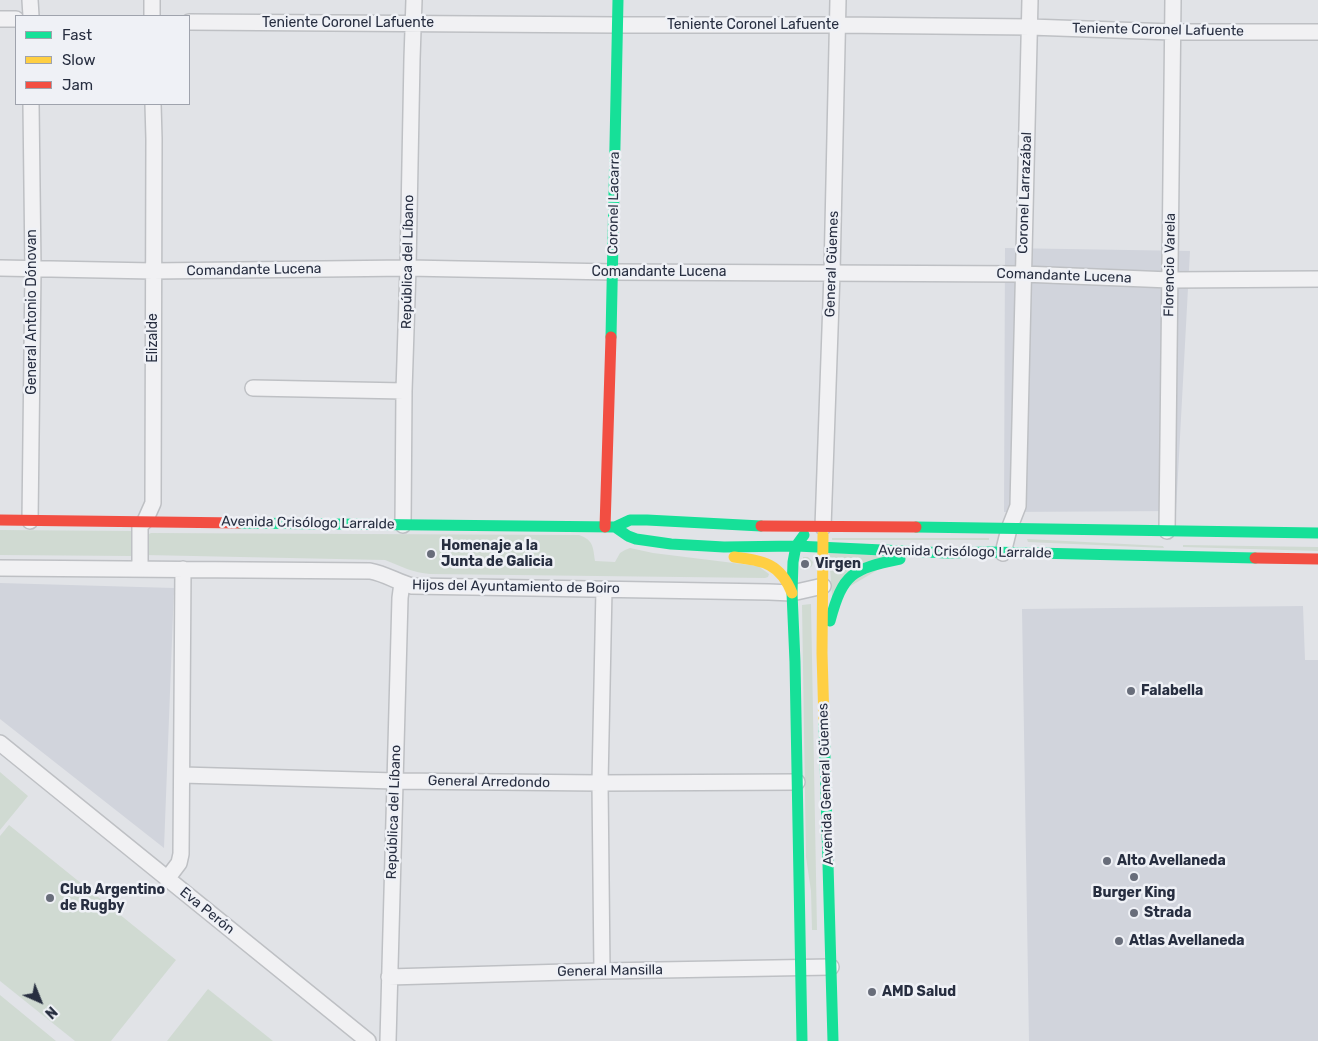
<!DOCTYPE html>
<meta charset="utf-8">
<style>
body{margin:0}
#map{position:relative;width:1318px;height:1041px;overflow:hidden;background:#e1e3e7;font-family:Rubik,sans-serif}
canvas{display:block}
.legend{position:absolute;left:15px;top:15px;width:175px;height:90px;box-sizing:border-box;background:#eff1f6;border:1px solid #9fa3ad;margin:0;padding:6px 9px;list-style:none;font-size:15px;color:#272e40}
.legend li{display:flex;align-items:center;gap:10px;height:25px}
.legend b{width:25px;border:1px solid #9fa3ad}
.north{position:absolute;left:15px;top:976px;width:50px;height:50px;-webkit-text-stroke:4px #eff1f6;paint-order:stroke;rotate:136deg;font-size:14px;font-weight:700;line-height:20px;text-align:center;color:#272e40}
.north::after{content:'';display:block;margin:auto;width:18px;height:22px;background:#272e40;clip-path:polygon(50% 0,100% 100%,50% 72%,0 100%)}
</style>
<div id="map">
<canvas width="1318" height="1041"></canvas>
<ul class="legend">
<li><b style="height:6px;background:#16e098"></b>Fast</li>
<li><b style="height:6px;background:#ffcf43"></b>Slow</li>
<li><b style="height:6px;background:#f24e42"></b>Jam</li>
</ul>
<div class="north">N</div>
</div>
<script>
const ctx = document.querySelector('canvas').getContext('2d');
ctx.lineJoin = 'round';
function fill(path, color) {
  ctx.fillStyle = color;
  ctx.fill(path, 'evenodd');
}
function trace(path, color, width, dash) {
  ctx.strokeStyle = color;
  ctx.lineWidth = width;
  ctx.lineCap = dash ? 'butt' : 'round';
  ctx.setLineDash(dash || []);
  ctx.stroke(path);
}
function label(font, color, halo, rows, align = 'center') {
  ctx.font = font + ' Rubik,sans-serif';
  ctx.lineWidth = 5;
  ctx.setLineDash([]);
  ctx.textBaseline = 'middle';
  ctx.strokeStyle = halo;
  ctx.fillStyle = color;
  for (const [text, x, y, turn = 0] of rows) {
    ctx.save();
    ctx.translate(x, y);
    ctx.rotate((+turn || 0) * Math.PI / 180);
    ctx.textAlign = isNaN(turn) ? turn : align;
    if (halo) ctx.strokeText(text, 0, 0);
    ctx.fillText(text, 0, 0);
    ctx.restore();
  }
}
const built = new Path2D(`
 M1005 248 1190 251 1176 511 1004 512Z
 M0 583 174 588 164 848 0 719Z
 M1303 606 1305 660H1318V1041H1029L1022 609Z`);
const green = new Path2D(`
 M0 530 131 531 133 535 134 555 132 556 0 555Z
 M151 533 579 535C594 540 593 548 595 561L615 562 620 553 625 550 630 548 653 553 758 566 769 574 768 577 765 578 430 574C414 573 400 566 385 560L145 555V536Z
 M832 538H989V540H832Z
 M1027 539 1163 546 1164 548 1028 542Z
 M1183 545 1318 547V551L1183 547Z
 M829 553 901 556 832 597Z
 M803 557H808L813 562 812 566 807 570H803Z
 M811 604 817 930H812L811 891 806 857 802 605Z
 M0 772 28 796 0 830Z
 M9 825 176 960 111 1041H75L0 981V836Z
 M208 989 273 1041H167Z
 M0 995 56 1041H0Z`);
const street = new Path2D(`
 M30 0 31 16
 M152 16V0
 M0 19H16
 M189 22 617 25H838L1030 27 1172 32H1318
 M0 268 153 271 408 268 613 272 1023 274 1170 280 1318 279
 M253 388 404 391
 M30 521 33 269 31 104
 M403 525 404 391 408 268 412 59 414 0
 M823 527 832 273 838 0
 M1167 531 1173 0
 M1003 553 1009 529 1018 506 1030 0
 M0 568 370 571C386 574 397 582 412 586L769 592 792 593 823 586
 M140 569V526L145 521 153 503 154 139 153 104
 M0 743 368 1041
 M182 775 395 781 600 783 797 782
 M167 879 179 863 181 854 183 569
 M602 971 600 783 604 589
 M389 977 602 971 831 967
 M388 1041 400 598 402 583`);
const fast = new Path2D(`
 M611 337 618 0
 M239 523 615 527 630 520H647L761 526
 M615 527 628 536 636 539 671 544 724 547 796 546 947 553 990 552 1255 558
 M916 527 1318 533
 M830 621C843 573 852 569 900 559
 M824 722 833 1041
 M802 1041 795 662 792 593 793 562 796 546 804 535`);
const slow = new Path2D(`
 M823 535 822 653 824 722
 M734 557C764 561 780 563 792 593`);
const jam = new Path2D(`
 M0 520 239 523
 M761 526 916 527
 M605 527 611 337
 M1255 558 1318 559`);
const markers = [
 [431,554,5,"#686d7a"],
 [805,564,5,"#686d7a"],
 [1131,691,5,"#686d7a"],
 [1107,861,5,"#686d7a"],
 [1134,877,5,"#686d7a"],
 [50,898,5,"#686d7a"],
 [1134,913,5,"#686d7a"],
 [1119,941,5,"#686d7a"],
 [872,992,5,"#686d7a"]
];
const streetNames = [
 ["Teniente Coronel Lafuente",348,23],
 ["Teniente Coronel Lafuente",753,25],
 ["Teniente Coronel Lafuente",1158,30,1],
 ["Coronel Larrazábal",1025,193,-88],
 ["Coronel Lacarra",614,203,-89],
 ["República del Líbano",408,262,-89],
 ["General Güemes",832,264,-88],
 ["Florencio Varela",1170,265,-89],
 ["Comandante Lucena",254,270,-1],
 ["Comandante Lucena",659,272],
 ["Comandante Lucena",1064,276,2],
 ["General Antonio Dónovan",32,312,-90],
 ["Elizalde",153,338,-90],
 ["Avenida Crisólogo Larralde",308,523,1],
 ["Avenida Crisólogo Larralde",965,552,1],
 ["Hijos del Ayuntamiento de Boiro",516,587,1],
 ["General Arredondo",489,782,1],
 ["Avenida General Güemes",826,784,-92],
 ["República del Líbano",394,812,-88],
 ["Eva Perón",207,911,39],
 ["General Mansilla",610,971,-1]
];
const poiNames = [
 ["Homenaje a la",441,546],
 ["Junta de Galicia",441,562],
 ["Virgen",815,564],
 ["Falabella",1141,691],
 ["Alto Avellaneda",1117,861],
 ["Club Argentino",60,890],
 ["de Rugby",60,906],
 ["Burger King",1134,893,"center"],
 ["Strada",1144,913],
 ["Atlas Avellaneda",1129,941],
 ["AMD Salud",882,992]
];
fill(built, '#d1d4dc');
fill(green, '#d0dad2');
trace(street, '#bec0c4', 18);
trace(street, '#f1f1f3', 15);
trace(fast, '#16e098', 11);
trace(slow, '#ffcf43', 11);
trace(jam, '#f24e42', 11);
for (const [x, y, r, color] of markers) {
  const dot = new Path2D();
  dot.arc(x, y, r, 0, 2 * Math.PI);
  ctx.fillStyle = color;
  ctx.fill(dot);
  trace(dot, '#eff1f6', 2);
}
label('14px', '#272e40', '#eff1f6', streetNames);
label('bold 14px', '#272e40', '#eff1f6', poiNames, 'left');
</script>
